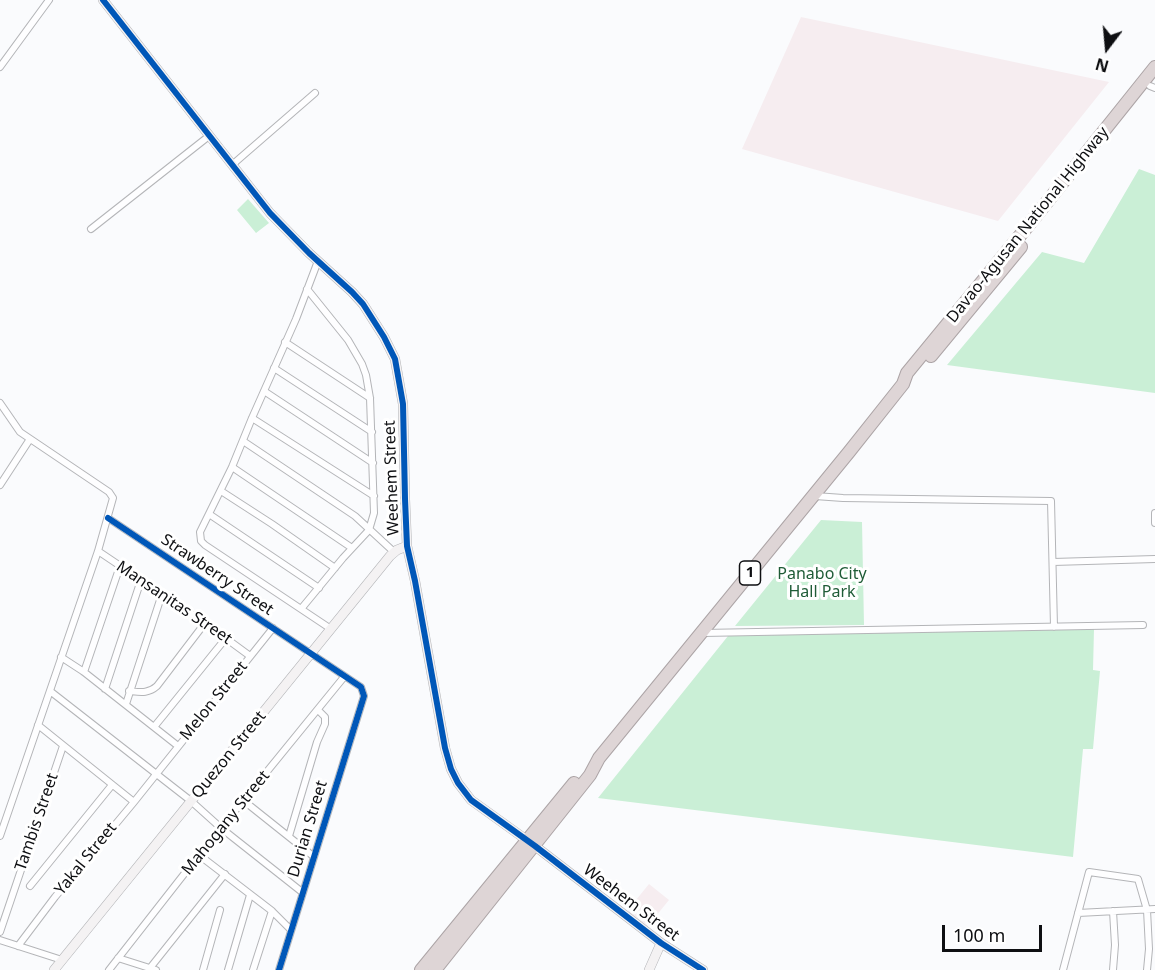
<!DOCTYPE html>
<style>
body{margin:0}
#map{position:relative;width:1155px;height:970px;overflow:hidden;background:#fafbfd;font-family:"Noto Sans",sans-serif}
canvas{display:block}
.north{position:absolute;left:1077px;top:18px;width:60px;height:60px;-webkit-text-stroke:4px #fff;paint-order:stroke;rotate:196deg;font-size:16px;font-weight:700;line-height:24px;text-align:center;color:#0e0f12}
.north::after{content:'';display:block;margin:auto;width:21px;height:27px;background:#0e0f12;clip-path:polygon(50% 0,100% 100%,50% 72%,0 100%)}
.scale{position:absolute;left:942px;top:925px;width:100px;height:27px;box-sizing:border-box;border:3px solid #0e0f12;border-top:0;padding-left:8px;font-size:18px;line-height:21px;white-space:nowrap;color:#0e0f12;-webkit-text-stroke:4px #fff;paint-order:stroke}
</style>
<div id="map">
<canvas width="1155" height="970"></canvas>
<div class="north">N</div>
<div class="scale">100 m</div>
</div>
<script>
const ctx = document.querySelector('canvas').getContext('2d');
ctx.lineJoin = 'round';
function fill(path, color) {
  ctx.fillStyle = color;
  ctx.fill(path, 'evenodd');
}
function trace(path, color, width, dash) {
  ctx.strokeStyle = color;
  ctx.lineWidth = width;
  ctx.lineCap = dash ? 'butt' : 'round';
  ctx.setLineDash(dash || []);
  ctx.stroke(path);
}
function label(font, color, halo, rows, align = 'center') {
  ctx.font = font + ' "Noto Sans",sans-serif';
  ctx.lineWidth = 6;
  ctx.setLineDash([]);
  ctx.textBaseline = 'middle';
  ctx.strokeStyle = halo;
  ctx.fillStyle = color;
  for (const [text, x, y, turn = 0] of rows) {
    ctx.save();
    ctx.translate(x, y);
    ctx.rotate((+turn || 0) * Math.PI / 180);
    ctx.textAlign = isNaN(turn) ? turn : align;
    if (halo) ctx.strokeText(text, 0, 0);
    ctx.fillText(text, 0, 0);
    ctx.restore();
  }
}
const industrial = new Path2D(`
 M801 17 1109 82 998 221 742 149Z
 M649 884 669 900 647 927 627 911Z`);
const green = new Path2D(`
 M1139 169 1155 175V393L947 365 1042 252 1084 263Z
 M248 199 269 223 256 233 237 210Z
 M821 520 862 522 864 625 735 626Z
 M1094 629 1093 670 1100 671 1093 749H1083L1073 857 598 798 728 636Z`);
const street = new Path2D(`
 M0 67 49 0
 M1150 86 1155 88
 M232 165 315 93
 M91 229 209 136
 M318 261 296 319 252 418 232 467 200 532 201 541 205 545 331 629
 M285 342 370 398
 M274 368 372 432
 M264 391 373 463
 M0 403 20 432 109 492 113 498 98 551 0 836
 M252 418 374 496
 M243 441 355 516 394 552
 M232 467 352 548
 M0 485 30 439
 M221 491 272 524 335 568
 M815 496 843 498 1051 501 1054 627
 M1155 513V523
 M209 514 319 588
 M108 518 361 687 364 696 279 970
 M98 551 205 623 250 656
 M1053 562 1155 559
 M301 609 343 558 369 530 374 513 370 398 366 375 362 364 348 340 307 289
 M702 633 1143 625
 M61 657 84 672 178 746
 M84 672 120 566
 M105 689 141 580
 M50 691 191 801 221 828 302 892
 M129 691C140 692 148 694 157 686L205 623
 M126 704 162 594
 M38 725 134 802
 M154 727 226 638
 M244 801 313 856
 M289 836 317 742 325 724V717L318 710
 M199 855 272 911 291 930
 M30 886 112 785
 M1113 911 1115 945 1113 970
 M1078 913 1155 909
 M0 932 63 746
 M0 940 62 960
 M18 946 55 897 134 802 273 628
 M118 958 156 970
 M150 968 225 874
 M109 970 199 855 344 677
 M203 970 220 910
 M228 970 250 895
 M253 970 272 911
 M1063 970 1089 872 1138 879 1147 910 1149 949 1147 970`);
const secondary = new Path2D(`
 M103 0 270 213 309 253 352 292 363 304 384 337 395 359 403 404 405 499 407 546 415 581 445 748 451 769 458 783 471 800 535 846 661 943 703 970
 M54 970 390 556 397 550 407 546
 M649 970 661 943`);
const highway = new Path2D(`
 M931 356 1021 247
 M421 970 574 783
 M435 970 590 775 599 758 849 452 903 384 907 373 1027 227 1155 67`);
const cycleway = new Path2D(`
 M103 0 270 213 309 253 352 292 363 304 384 337 395 359 403 404 405 499 407 546 415 581 445 748 451 769 458 783 471 800 535 846 661 943 703 970
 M108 518 361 687 364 696 279 970`);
const shields = [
 [750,573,21]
];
const shieldNames = [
 ["1",750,573]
];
const streetNames = [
 ["Davao-Agusan National Highway",1028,225,-51],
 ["Weehem Street",392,478,-92],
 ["Strawberry Street",217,575,34],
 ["Mansanitas Street",174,603,34],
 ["Melon Street",214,701,-51],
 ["Quezon Street",229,755,-51],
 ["Tambis Street",37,822,-71],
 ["Mahogany Street",226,823,-51],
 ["Durian Street",308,829,-73],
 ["Yakal Street",86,859,-51],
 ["Weehem Street",631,903,37]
];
const parkNames = [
 ["Panabo City",822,574],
 ["Hall Park",822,592]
];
fill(industrial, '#f6edf0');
fill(green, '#caefd6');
trace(street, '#b4b5b8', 8);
trace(secondary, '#b4b5b8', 10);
trace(highway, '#aca4a6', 14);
trace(street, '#fefeff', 6);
trace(secondary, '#f4f2f3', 9);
trace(highway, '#ded5d6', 12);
trace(cycleway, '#0057b8', 6);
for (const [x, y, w] of shields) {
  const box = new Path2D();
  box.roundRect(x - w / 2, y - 12, w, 24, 4.5);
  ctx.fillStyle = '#fff';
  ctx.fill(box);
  trace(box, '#0e0f12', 1.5);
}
label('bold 15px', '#0e0f12', null, shieldNames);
label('16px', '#0e0f12', '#fff', streetNames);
label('16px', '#1f5c37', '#fff', parkNames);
</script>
